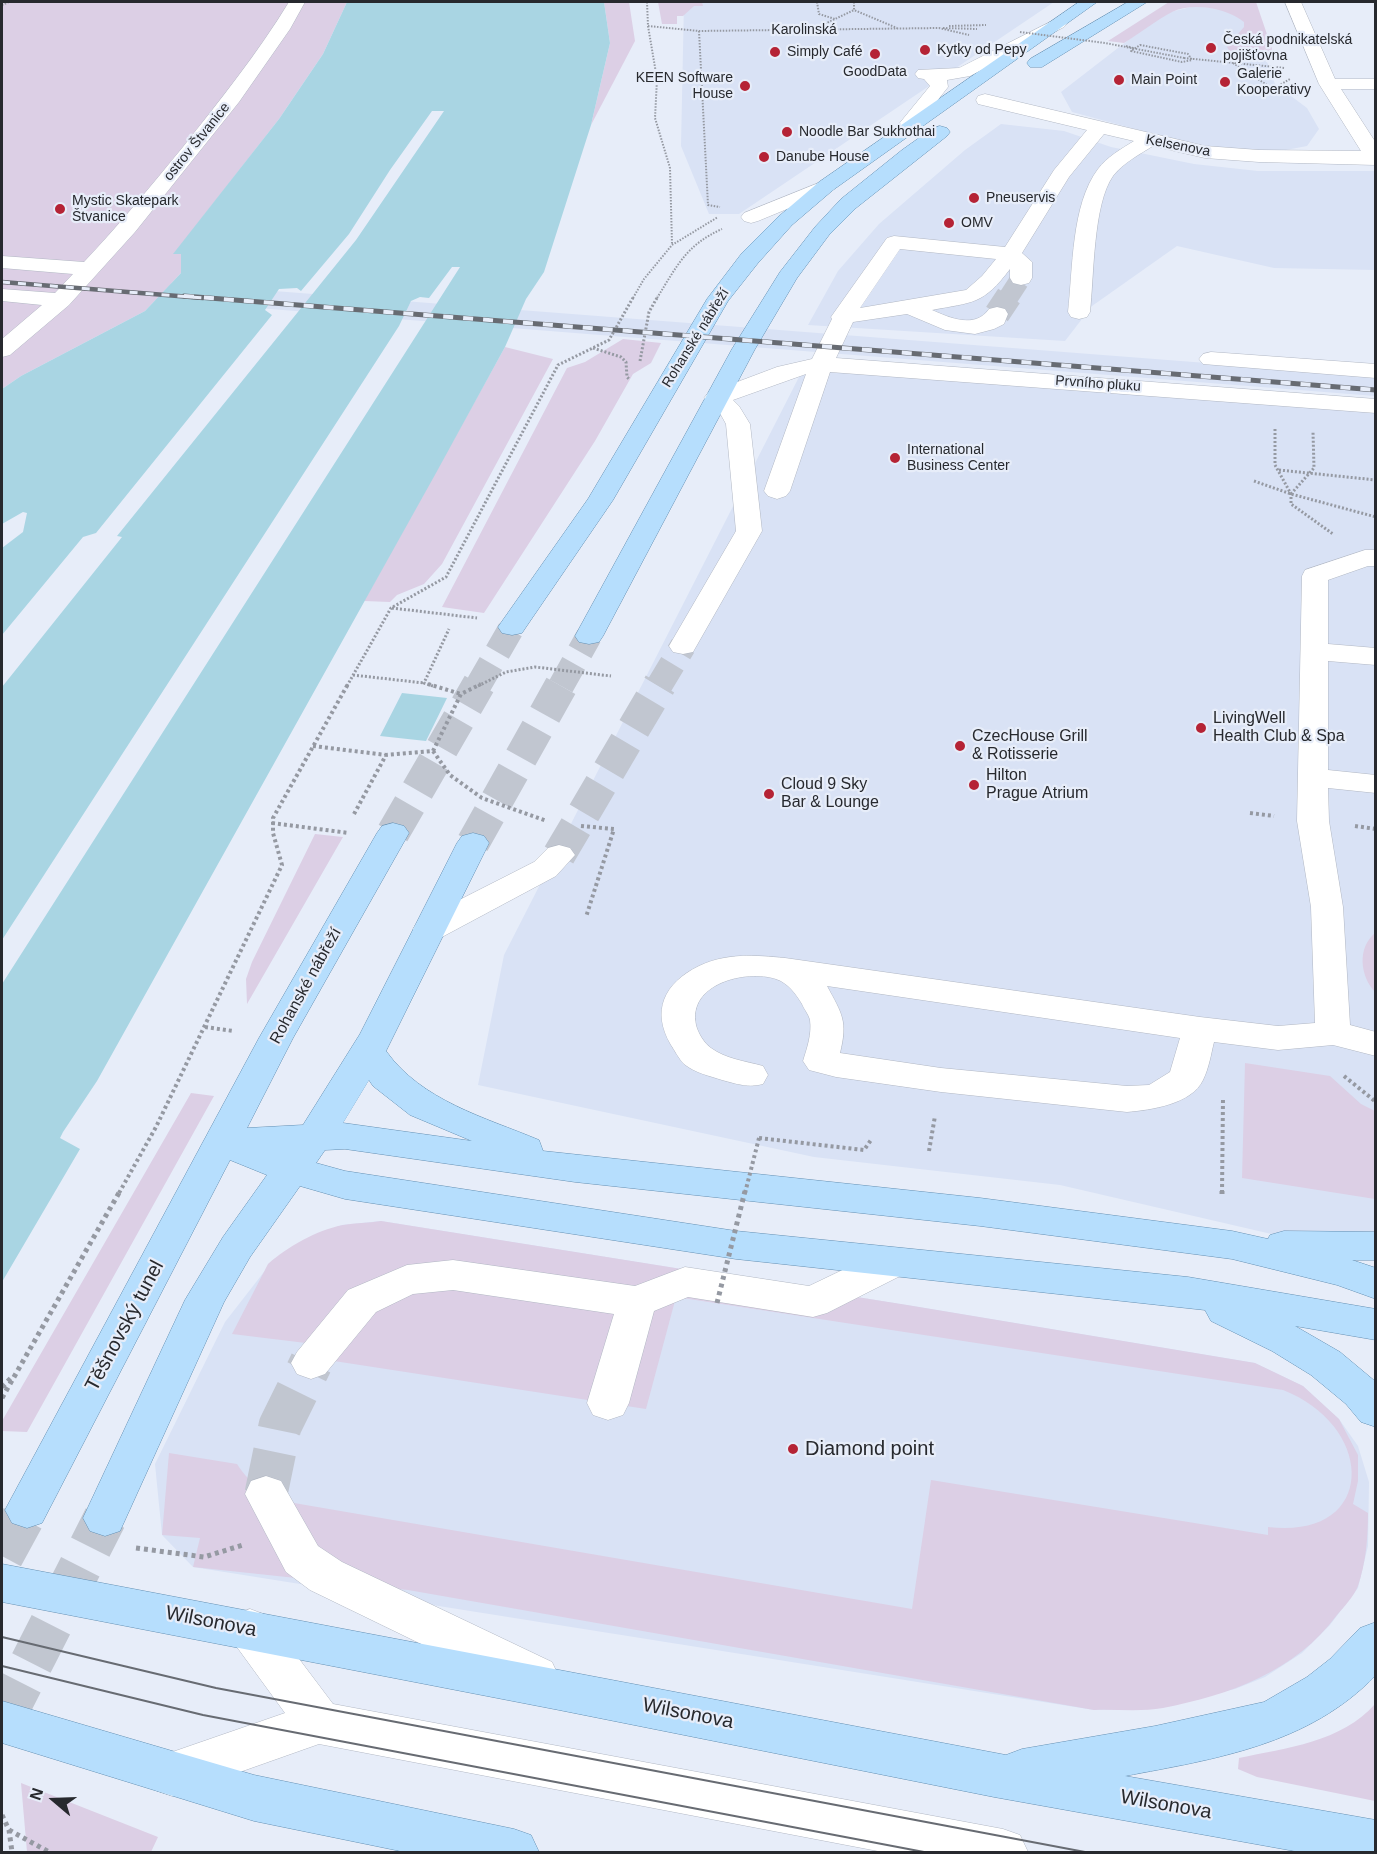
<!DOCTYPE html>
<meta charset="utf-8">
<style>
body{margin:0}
#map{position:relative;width:1377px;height:1854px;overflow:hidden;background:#e7edf9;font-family:Arial,sans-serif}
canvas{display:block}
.frame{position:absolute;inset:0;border:3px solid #27292e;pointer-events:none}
.north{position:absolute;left:24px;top:1770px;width:60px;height:60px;-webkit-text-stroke:4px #e7edf9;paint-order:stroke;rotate:289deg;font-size:16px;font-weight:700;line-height:24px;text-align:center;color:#27292e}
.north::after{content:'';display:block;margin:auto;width:21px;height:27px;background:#27292e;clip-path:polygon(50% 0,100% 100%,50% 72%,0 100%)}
</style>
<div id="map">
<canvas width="1377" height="1854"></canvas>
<div class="frame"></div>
<div class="north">N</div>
</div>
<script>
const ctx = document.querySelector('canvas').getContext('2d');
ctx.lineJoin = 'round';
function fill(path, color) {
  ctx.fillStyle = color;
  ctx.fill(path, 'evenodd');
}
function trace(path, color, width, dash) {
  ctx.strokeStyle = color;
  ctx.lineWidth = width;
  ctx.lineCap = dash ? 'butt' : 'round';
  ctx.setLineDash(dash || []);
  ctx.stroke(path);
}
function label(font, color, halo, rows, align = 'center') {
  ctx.font = font + ' Arial,sans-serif';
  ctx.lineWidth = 4.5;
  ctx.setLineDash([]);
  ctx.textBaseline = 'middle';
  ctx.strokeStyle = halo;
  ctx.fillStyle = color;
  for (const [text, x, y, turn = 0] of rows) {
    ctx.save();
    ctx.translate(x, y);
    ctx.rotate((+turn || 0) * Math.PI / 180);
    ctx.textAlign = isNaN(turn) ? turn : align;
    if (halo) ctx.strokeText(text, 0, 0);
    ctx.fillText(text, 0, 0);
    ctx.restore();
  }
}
const built = new Path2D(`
 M684 2H1054L739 214H709L681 146Z
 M1195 6 1235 11 1255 28 1275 84 1307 108 1319 129 1307 146 1270 153 1229 151 1172 139 1072 112 1061 92 1162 14Z
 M1001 124 1064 131 1111 147 1194 164 1258 171H1375V270L1274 268 1177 246 1092 306 1065 341 808 325 838 271 879 224 965 150Z
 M2 270 1375 376V396L143 299Z
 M841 359 1375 410V1258L1060 1185 814 1157 478 1085 504 955 799 377Z
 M381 1221 907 1305 1255 1363 1303 1386 1339 1419 1358 1446 1369 1482 1368 1546 1358 1588 1330 1625 1302 1653 1265 1677 1235 1689 1161 1708 1094 1710 193 1567 162 1535 155 1464 225 1322 274 1259 313 1236 342 1225Z`);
const green = new Path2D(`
 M2 2H347L323 54 279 119 174 254H181V273L145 311 21 376 2 389Z
 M604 2H629L635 41 591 125 610 43Z
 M658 2H702L703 6H694L683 16H677V24H662Z
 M1169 2H1256L1273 52C1262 64 1235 63 1227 47L1244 27V22C1227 8 1192 2 1172 12 1155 21 1140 33 1124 43L1108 41Z
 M623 339 661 343 651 363 633 374 595 441 484 613 442 607 567 368 585 362Z
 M505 347 553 359 442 564 424 584 397 595 390 602 364 601Z
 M315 834 343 837 247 1004 246 979 252 962Z
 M1375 933V992C1360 976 1357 948 1375 933Z
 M1245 1063 1330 1076 1361 1104 1375 1111V1199L1242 1178Z
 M191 1093 214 1096 27 1432 2 1431V1421Z
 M381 1221 907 1305 1255 1363 1303 1386 1339 1419 1358 1455V1481L1353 1504 1368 1513C1368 1538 1366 1562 1358 1586 1354 1596 1344 1607 1337 1615 1295 1672 1229 1695 1163 1708 1141 1712 1116 1709 1094 1710L408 1590 193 1567 200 1538 162 1535 169 1453 237 1464C251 1486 269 1497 294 1503L912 1609 931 1480 1268 1535V1527C1377 1540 1377 1427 1283 1390L676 1297 646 1409 334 1361 314 1344 232 1334 268 1264C287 1247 317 1230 343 1225 355 1223 368 1223 381 1221Z
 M1375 1704V1801L1257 1777 1238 1769 1239 1758C1286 1748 1342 1742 1375 1704Z
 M21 1783 158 1837 151 1852H27Z`);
const water = new Path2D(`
 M347 2H604L610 43 591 125 544 272 526 299 505 347 436 473 97 1081 63 1132 60 1138 80 1149 2 1282V984L460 267H452L429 298 420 297 411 301 399 326 2 940V687L122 537 117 536 356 240 444 111H432L390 170 349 234 301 291 297 288 279 289 265 310 272 315 96 533 83 537 2 635V548L23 532 27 513 23 512 2 524V389L21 376 145 311 181 273V254H173L279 119 323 54Z
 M402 693 447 698 426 741 380 736Z`);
const minorTunnelFar3 = new Path2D(`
 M1008 298 1021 278`);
const minorTunnelFar2 = new Path2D(`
 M997 314 1009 296
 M659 686 683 646`);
const minorTunnelFar1 = new Path2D(`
 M559 855 660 684`);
const minorTunnel = new Path2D(`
 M266 1494 280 1426 311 1363`);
const majorTunnelFar2 = new Path2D(`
 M478 686 512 627
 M561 686 589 636`);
const majorTunnelFar1 = new Path2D(`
 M393 833 479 684
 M473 843 562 684`);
const majorTunnel = new Path2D(`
 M2 1556 27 1510
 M2 1721 105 1518`);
const pathFar3 = new Path2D(`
 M647 2 648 26 657 79 655 118 670 168 672 244
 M817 2 819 14 835 19
 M854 2V10L897 28
 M2 5 9 2
 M648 26 699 31 939 28 969 35
 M949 26 986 25
 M943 28 977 29
 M814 29 854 10
 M699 31 708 205 720 207
 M1140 45 1188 54 1192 60 1182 62 1131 51Z
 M1126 46 1133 48
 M1184 58 1285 68
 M1233 63 1281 94 1298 95
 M1273 89 1290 79
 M633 298 644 279 672 245 718 217
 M657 298C677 266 686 245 722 229`);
const pathFar2 = new Path2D(`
 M593 348 621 357 626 362 627 377 630 380
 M640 361 649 312 658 296
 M1275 429V465L1291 494V504L1333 534
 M1279 470 1376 480
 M1254 481 1291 494 1376 517
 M1291 494 1314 468 1313 432
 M392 608 477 618
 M353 675 424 683
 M347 686 391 608 446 577 558 365 609 340 634 296
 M433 686 424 683 449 629
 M478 686 506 672 535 667 611 676`);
const pathFar1 = new Path2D(`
 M428 684 461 694
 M313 746 386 755
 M433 751 450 775 482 798 547 821
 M433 751 461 694 481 684
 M1250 813 1274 816
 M354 814 386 755 433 751
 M272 823 349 833
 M581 826 614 829 586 917
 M1355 826 1376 829
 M205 1027 233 1031
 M1344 1076 1376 1102
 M759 1138 864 1150 871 1140
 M929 1151 935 1116
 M119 1193 156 1127 282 865 273 833V818L348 684
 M1222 1193 1223 1098`);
const path = new Path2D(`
 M1222 1194V1191
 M2 1387 13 1376
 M2 1398 120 1191
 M136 1548 204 1557 243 1545
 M2 1815 9 1830 12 1852
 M9 1830 49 1852`);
const minor = new Path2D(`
 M289 2H305L290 29 239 102 135 232 69 305 10 355 2 357V339L42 305 2 301V289L55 293 73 274 2 268V256L84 262C119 225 151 186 183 147 220 100 258 53 289 2Z
 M1285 2H1301L1335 79H1376V89H1341L1376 143V165L1259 162 1205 158 1153 146C1140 154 1123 163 1113 176 1093 204 1094 277 1090 312L1087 317 1079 319 1071 317 1068 312C1073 269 1071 205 1098 169 1107 157 1121 149 1134 141L1104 134 1069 177 1022 253 1032 262V278L1029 283 1021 285 1013 283 1010 278V269C983 305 973 302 932 310 950 318 975 329 989 309L997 307 1005 309 1008 314 1004 324 994 329 975 334 945 330 907 314 853 322 836 358 1376 399V413L830 372 790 491 786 496 777 499 768 496 764 491 806 374 733 400 739 406 750 424 762 531 693 652 683 654 673 652 669 646 736 531 726 424 721 415 704 398 708 393 777 367 812 359 832 319 831 317 887 238 894 236 1005 247 1054 170 1087 130 978 104 976 100 978 96 985 94 1205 146 1259 150 1361 151 1319 84ZM900 249 996 259 982 276 966 290 860 308Z
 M1058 18 1064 19 1067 23 1064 27 970 76 947 80 948 87 911 134H897L894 130 930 86 924 79 918 78 915 74 918 70 959 68Z
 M826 180 833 182 836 186 833 190 758 221 751 223 744 221 741 217 744 213Z
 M1211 352 1376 364V378L1203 364 1199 359 1203 354Z
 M1365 550H1376V566H1368L1328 580V644L1376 648V665L1328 661V770L1376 775V793L1328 788 1329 821 1343 907 1350 1025 1376 1032V1056L1333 1045 1278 1050 1214 1042C1211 1054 1209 1068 1203 1080 1192 1104 1151 1110 1127 1112L941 1092 836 1077 809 1070 803 1061C807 1048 812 1034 810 1020 809 1015 804 1009 802 1004 796 994 788 983 776 979 746 969 687 984 696 1025 698 1033 704 1043 711 1048 726 1059 745 1061 763 1066L768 1075 763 1084C748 1088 737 1084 722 1080 710 1076 695 1073 684 1064 679 1059 675 1051 671 1045 651 1011 664 983 699 966 726 953 755 955 785 958L1200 1017 1278 1026 1315 1023 1311 907 1297 821 1302 576 1305 570ZM827 986 1180 1038 1170 1072 1149 1085 1127 1086 941 1068 840 1053C848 1021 842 1014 827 986Z
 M559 845 570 848 575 855 556 876 442 937 430 940 418 937 413 929 418 921 534 862 548 848Z
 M892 1248 906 1253 911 1263 906 1273 827 1313 813 1317 688 1297 654 1311 629 1403 623 1415 608 1420 593 1415 587 1403 614 1314 453 1290 413 1294 376 1312 325 1374 311 1379 297 1374 291 1363 297 1352 348 1290 407 1265 453 1260 635 1286 685 1267 809 1286 878 1253Z
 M266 1476 281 1481 318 1546 342 1562 552 1662 559 1677 552 1692 536 1698 520 1692 310 1590 286 1572 245 1494 251 1481Z
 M250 1609 266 1615 333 1704 1003 1829 1020 1835 1028 1852H883L319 1744 172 1796 155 1790 148 1774 155 1758 285 1713 234 1643 227 1629 234 1615Z`);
const major = new Path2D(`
 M1079 2H1097L833 190 792 225 758 263 728 301 613 500 526 627 522 633 512 635 502 633 498 627 588 499 707 299 742 253 778 217 819 182Z
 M1128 2H1147L1042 67H1030L1027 63 1030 59Z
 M940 126 947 128 950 132 947 136 856 208 829 235 797 278 755 349 603 636 599 642 589 644 579 642 575 636 732 349 780 272 815 227 841 199 902 150 933 128Z
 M393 823 404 826 409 833 293 1038 247 1128 303 1125 360 1034 457 843 462 836 473 833 484 836 489 843 386 1051C422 1101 484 1117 539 1140L543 1151 980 1198 1232 1231 1268 1239 1270 1235 1284 1231 1376 1232V1260H1352L1376 1268V1299L1337 1285 1232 1259 980 1226 575 1182 345 1149 325 1150 316 1163 345 1171 736 1231 1188 1277 1376 1309V1340L1295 1326 1340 1352 1376 1382V1427L1361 1422 1346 1404 1311 1375 1272 1351 1211 1321 1205 1310 736 1259 345 1199 300 1186 250 1257 224 1302 120 1531 105 1536 90 1531 83 1518 185 1300 223 1237 267 1175 230 1160 42 1523 27 1528 12 1523 5 1510 12 1497 259 1038 377 833 382 826ZM369 1080 373 1086 410 1115 472 1141 343 1123Z
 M2 1564 1006 1755 1022 1749 1155 1726 1264 1702 1307 1677 1330 1659 1360 1628 1376 1622V1675C1309 1745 1215 1759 1125 1776L1376 1820V1852H1300L994 1797 559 1710 2 1602Z
 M2 1701 254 1775 514 1829 531 1835 539 1852H405L254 1821 2 1743Z`);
const tram = new Path2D(`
 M2 1637 216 1688 1085 1852
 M2 1666 203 1715 924 1852`);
const railFar1 = new Path2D(`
 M2 282 203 298`);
const rail = new Path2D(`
 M184 296 1376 390`);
const pathBridgeFar2 = new Path2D(`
 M1020 32 1105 43 1184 58`);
const pathBridgeFar1 = new Path2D(`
 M745 1193 759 1138`);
const pathBridge = new Path2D(`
 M717 1303 745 1191`);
const markers = [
 [1211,48,6,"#b52335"],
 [925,50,6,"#b52335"],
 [775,52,6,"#b52335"],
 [875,54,6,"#b52335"],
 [1119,80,6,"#b52335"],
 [1225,82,6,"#b52335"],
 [745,86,6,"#b52335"],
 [787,132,6,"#b52335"],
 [764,157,6,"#b52335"],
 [974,198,6,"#b52335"],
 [60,209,6,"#b52335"],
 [949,223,6,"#b52335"],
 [895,458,6,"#b52335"],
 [1201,728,6,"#b52335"],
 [960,746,6,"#b52335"],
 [974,785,6,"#b52335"],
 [769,794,6,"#b52335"],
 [793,1449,6,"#b52335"]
];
const farStreetnames = [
 ["Karolinská",804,30],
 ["ostrov Štvanice",197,142,-51],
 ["Kelsenova",1178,146,11],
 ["Rohanské nábřeží",696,338,-58],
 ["Prvního pluku",1098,384,4]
];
const farPoinames = [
 ["Česká podnikatelská",1223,40],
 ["pojišťovna",1223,56],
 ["Kytky od Pepy",937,50],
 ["Simply Café",787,52],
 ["GoodData",875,72,"center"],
 ["Galerie",1237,74],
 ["Kooperativy",1237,90],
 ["KEEN Software",733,78,"right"],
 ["House",733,94,"right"],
 ["Main Point",1131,80],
 ["Noodle Bar Sukhothai",799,132],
 ["Danube House",776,157],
 ["Pneuservis",986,198],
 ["Mystic Skatepark",72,201],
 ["Štvanice",72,217],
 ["OMV",961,223],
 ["International",907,450],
 ["Business Center",907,466]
];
const poiNames = [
 ["LivingWell",1213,719],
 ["Health Club & Spa",1213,737],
 ["CzecHouse Grill",972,737],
 ["& Rotisserie",972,755],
 ["Hilton",986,776],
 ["Prague Atrium",986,794],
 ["Cloud 9 Sky",781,785],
 ["Bar & Lounge",781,803]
];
const streetNames = [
 ["Rohanské nábřeží",306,986,-61]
];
const nearStreetnames = [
 ["Těšnovský tunel",125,1326,-62],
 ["Wilsonova",211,1622,11],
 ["Wilsonova",688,1714,11],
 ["Wilsonova",1166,1805,10]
];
const nearPoinames = [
 ["Diamond point",805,1449]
];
fill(built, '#d9e2f5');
fill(green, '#dccfe5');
fill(water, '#a9d5e3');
trace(minorTunnelFar3, '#c1c6d0', 20, [20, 10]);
trace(minorTunnelFar2, '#c1c6d0', 26, [26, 13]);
trace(minorTunnelFar1, '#c1c6d0', 33, [33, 16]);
trace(minorTunnel, '#c1c6d0', 43, [43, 22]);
trace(majorTunnelFar2, '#c1c6d0', 26, [26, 13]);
trace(majorTunnelFar1, '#c1c6d0', 33, [33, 16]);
trace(majorTunnel, '#c1c6d0', 43, [43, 22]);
trace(minor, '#b2b8c4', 1);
trace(major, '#6590b3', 1);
trace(pathFar3, '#9599a2', 2, [1.5, 1.5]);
trace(pathFar2, '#9599a2', 3, [2, 2]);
trace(pathFar1, '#9599a2', 4, [3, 3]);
trace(path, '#9599a2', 5, [4, 4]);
fill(minor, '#fff');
fill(major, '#b6defd');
trace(tram, '#676b72', 2);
trace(railFar1, '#676b72', 4.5);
trace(rail, '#676b72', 5);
trace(railFar1, '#e7edf9', 3, [8]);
trace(rail, '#e7edf9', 4, [10]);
trace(pathBridgeFar2, '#9599a2', 2, [1.5, 1.5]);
trace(pathBridgeFar1, '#9599a2', 4, [3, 3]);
trace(pathBridge, '#9599a2', 5, [4, 4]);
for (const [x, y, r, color] of markers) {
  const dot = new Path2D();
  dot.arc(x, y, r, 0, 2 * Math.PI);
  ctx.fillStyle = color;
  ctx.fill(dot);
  trace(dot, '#e7edf9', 2);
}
label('14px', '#27292e', '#e7edf9', farStreetnames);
label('14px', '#27292e', '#e7edf9', farPoinames, 'left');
label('16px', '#27292e', '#e7edf9', poiNames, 'left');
label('16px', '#27292e', '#e7edf9', streetNames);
label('20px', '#27292e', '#e7edf9', nearStreetnames);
label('20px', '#27292e', '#e7edf9', nearPoinames, 'left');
</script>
